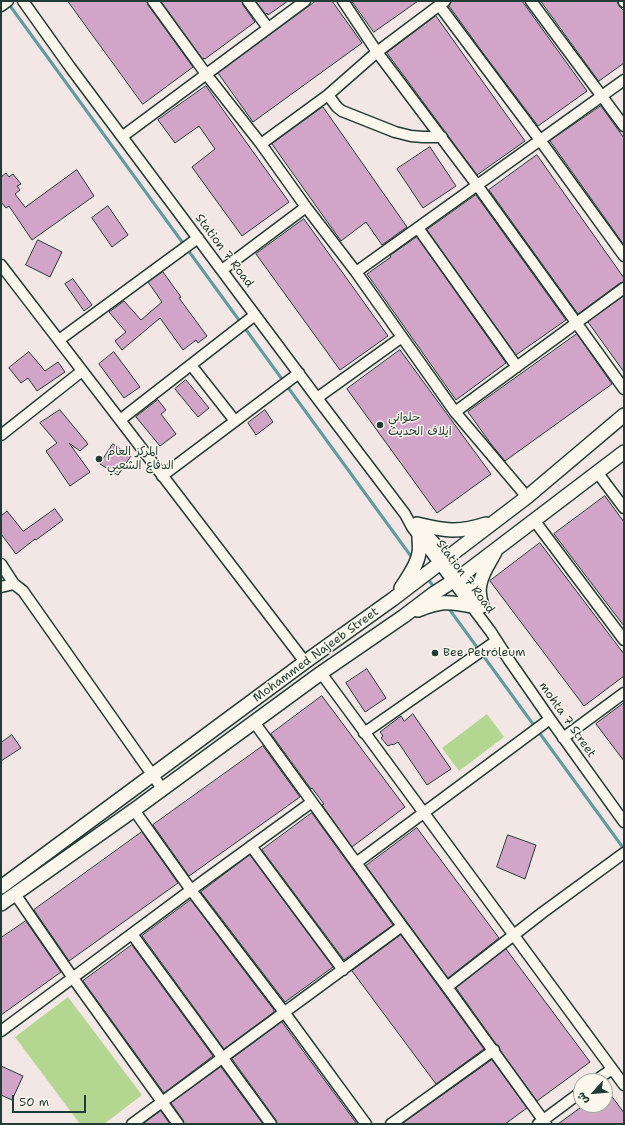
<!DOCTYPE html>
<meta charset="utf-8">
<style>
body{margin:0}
#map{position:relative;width:625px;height:1125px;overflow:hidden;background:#f3e7e5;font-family:"Shantell Sans","Playpen Sans Arabic",sans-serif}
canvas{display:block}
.frame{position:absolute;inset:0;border:2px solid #1f3d34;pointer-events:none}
.north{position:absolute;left:573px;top:1073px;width:40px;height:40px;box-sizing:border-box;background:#fbf7ec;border:1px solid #a3ada2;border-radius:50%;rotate:243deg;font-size:11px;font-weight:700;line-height:16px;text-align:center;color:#1f3d34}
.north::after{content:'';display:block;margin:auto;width:14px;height:18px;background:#1f3d34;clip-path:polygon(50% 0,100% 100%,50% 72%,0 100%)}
.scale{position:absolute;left:12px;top:1095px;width:74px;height:18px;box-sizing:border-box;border:2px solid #1f3d34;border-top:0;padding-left:5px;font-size:12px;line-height:14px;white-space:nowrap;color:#1f3d34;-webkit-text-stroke:3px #fbf7ec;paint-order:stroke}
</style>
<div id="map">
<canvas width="625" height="1125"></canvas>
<div class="frame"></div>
<div class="north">ش</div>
<div class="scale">50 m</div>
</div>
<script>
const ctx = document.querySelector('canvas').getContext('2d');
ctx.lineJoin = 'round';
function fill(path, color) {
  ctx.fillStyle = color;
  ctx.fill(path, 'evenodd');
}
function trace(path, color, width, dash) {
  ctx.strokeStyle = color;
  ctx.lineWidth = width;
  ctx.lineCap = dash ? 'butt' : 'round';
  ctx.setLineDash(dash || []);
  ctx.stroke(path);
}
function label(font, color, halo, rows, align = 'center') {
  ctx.font = font + ' "Shantell Sans","Playpen Sans Arabic",sans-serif';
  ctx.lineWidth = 3;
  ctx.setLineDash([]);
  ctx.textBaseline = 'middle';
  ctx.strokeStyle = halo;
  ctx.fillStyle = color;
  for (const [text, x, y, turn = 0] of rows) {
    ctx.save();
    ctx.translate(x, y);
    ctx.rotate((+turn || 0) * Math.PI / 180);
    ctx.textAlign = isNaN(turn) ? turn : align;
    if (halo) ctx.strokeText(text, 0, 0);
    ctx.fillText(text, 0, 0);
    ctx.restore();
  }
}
const green = new Path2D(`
 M487 714 504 737 459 771 442 748Z
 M68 997 142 1095 104 1124H80L15 1037Z`);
const stream = new Path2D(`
 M8 3 413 559
 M426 577 435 588
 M447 606 624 849`);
const building = new Path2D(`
 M68 1H147L148 5 193 67 143 104Z
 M161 1H242L243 5 255 22 205 59 204 58 203 59Z
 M256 1H288L268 15 267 13 266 14Z
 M316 1H332L362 43 253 122 218 73Z
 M352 1H418L374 32Z
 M451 1H522L587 91 538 126 483 53 449 6Z
 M541 1H617L619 6 624 11V63L599 81Z
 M436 16 525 141 477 175 387 53Z
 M206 86 289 202 242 236 192 167 215 149 199 126 175 143 158 120Z
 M601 106 624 138V245L550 141Z
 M323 107 407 227 382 245 366 222 341 241 272 144Z
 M430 147 456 186 423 208 397 169Z
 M537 155 624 278V282L620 283 578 314 489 190Z
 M77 170 94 196 32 240 9 206 6 208 1 202V177L6 173 9 177 13 174 21 184 17 186 20 190 15 194 25 207Z
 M476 195 566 320 516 355 427 230Z
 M108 206 128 235 112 247 92 218Z
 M304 219 388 336 340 370 256 254Z
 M417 237 506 363 456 400 367 274 391 257 390 256Z
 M38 240 62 252 50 277 26 265Z
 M163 272 181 297 179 298 207 336 198 343 196 340 183 350 160 318 122 350 115 341 126 332 109 312 124 301 141 320 162 302 148 282Z
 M73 279 92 305 84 311 65 284Z
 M624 296V372L588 322Z
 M577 334 612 384 505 461 491 444 468 412Z
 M400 350 491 474 437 513 347 389Z
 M29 352 45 371 58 362 65 372 37 391 28 378 21 383 9 368Z
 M114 352 140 387 124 398 99 364Z
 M186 380 209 408 198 417 175 389Z
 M158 400 166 410 161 414 176 434 160 446 136 417Z
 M60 410 88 444 80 451 69 443 90 472 70 486 46 451 57 443 40 423Z
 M265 410 273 422 256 435 248 423Z
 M113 444 131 456 118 475 100 464Z
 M605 496 624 522V626L554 534Z
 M55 509 63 520 36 540 35 539 16 554 1 534V516L7 511 23 531Z
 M540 543 624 654V676L584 706 490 581Z
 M367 669 386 698 365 712 346 683Z
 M322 696 405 807 352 847 322 805 324 804 312 788 311 789 271 734Z
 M624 703V761L596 724Z
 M413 714 451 769 427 785 398 742 393 745 392 744 388 746 381 738 383 736 380 732 401 716 404 721Z
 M12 735 21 748 1 761V743Z
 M263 746 300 797 189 876 153 825Z
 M312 813 393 925 344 960 262 850Z
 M417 828 499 938 448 978 366 866Z
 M142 832 178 883 69 961 34 910Z
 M508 835 536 845 525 879 497 867Z
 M250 855 333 967 285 1002 201 892Z
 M191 900 274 1010V1012L224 1049 142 936Z
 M26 921 61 972 1 1015V938Z
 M401 935 484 1049 436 1084 352 971Z
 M132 945 213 1056 164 1093 83 981Z
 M506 949 590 1062 537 1101 500 1050 499 1046 496 1044 456 988Z
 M282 1022 309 1059 357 1124H277L276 1120 232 1059Z
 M492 1060 527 1108 505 1124H402Z
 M1 1066 23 1076 12 1100 1 1095Z
 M221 1067 263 1124H184L183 1120 171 1103Z
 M605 1087 624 1113V1124H558L584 1105H605Z
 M161 1111 170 1124H143Z`);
const minor = new Path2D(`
 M23 1 70 67 317 398 405 514 412 527 491 632 509 660 550 719 624 822
 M153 1 206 74 261 144 306 207 356 272 455 412 527 497
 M248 1 268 28
 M343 1 377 52 477 185 624 389
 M531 1 624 126
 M624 1V2
 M439 5 540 140 624 256
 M1 6 8 1
 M328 95 337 107 342 111 395 132 411 136 423 137H442
 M123 136 305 1
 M261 144 328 95 377 52 445 1
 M418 228 517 367
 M1 265 120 420 255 315
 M222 270 306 207
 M356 272 624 80
 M59 340 198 238
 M191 365 235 421
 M317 398 402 337
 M455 412 624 288
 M120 420 305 662
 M1 435 82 371
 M597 472 624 508
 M162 476 299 373
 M534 520 624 640
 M416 523C441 546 461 577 481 604
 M1 564 14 584
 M1 587 14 584 23 591 163 790
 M321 673 624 1085
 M254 722 402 926 447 987 546 1124
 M364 733 496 641
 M563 738 624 693
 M134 810 191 890 284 1012 366 1124
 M251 846 343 970
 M356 863 550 719
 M15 894 73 978 178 1124
 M132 934 271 1124
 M447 987 542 913 624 853
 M1 1031 191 890 312 802
 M595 1081 612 1069
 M132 1124 402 926
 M391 1124 494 1050
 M538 1124 581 1092`);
const major = new Path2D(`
 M417 524C446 531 458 533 486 524
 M401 588C408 577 417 566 419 553 420 548 419 542 419 537
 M482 606C480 599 478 591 480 584 482 572 490 562 495 552
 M418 610C440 601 448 601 471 606
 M1 887 305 662 393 599 527 497 624 415
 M1 904 134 810 321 673 404 616 433 594 461 576 624 452`);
const markers = [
 [380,425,4,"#1f3d34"],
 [99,459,4,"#1f3d34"],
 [435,653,4,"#1f3d34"]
];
const streetNames = [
 ["Station 7 Road",224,251,53],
 ["Station 7 Road",465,577,53],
 ["Mohammed Najeeb Street",316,655,-36],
 ["mohta 7 Street",567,720,55]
];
const poiNames = [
 ["حلواني",388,418],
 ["ايلاف الحديث",388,432],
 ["المركز العام",107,452],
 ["الدفاع الشعبي",107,466],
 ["Bee Petroleum",443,653]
];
fill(green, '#b3d690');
trace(stream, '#5f9c9e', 3);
fill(building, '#d2a5c8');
trace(building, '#1f3d34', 1);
trace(minor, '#1f3d34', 13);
trace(major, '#1f3d34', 16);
trace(minor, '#fbf7ec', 10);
trace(major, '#fbf7ec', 13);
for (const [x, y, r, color] of markers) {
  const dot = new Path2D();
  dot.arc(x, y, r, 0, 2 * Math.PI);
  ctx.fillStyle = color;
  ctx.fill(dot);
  trace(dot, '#fbf7ec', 1.5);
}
label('12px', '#1f3d34', '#fbf7ec', streetNames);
label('12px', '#1f3d34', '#fbf7ec', poiNames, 'left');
</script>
